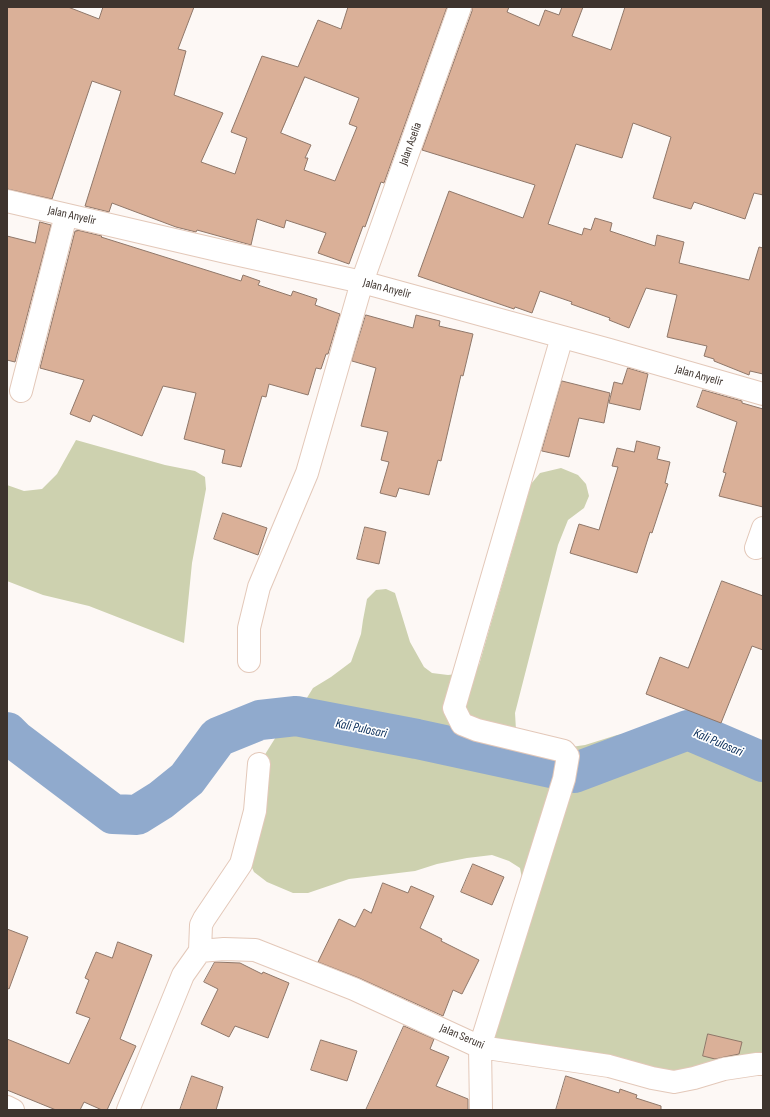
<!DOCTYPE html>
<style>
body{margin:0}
#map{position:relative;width:770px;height:1117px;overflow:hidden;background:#fdf8f5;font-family:"Sofia Sans Condensed",sans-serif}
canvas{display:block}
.frame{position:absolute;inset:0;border:8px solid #3e342e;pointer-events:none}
</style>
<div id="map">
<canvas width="770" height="1117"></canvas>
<div class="frame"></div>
</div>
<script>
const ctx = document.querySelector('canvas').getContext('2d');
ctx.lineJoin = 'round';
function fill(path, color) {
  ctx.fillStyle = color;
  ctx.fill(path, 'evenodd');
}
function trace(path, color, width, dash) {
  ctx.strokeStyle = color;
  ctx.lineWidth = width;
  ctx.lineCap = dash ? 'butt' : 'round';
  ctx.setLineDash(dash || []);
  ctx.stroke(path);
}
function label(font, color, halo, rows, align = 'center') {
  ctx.font = font + ' "Sofia Sans Condensed",sans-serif';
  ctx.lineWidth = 3.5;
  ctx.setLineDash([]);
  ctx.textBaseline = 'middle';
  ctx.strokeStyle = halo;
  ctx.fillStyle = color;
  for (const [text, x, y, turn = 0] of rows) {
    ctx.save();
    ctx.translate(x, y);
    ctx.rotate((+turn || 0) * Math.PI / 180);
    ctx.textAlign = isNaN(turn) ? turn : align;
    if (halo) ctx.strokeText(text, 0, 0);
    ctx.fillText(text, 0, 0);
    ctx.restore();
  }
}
const green = new Path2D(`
 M76 440 165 465 195 471 205 477 206 489 192 563 184 643 89 606 43 595 7 581V485L24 491 42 489 57 474Z
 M561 468 578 475 586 484 589 496 584 508 568 520 558 545 515 713 516 730 564 748 585 745 617 735 635 732 688 730 756 759 763 754V1060L694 1078 480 1047 525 894 520 868 509 861 492 855 467 858 437 864 415 871 349 879 308 893H293L267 882 254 872 245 853 259 764 279 732 294 719 313 688 331 677 351 662 361 634 363 620 367 599 376 590 386 589 395 593 410 642 424 667 432 673 448 675 466 673 479 665 531 484 540 473Z`);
const river = new Path2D(`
 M7 732 15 740 113 814 137 815 161 800 187 779 218 737 260 720 296 716 417 739 574 773 688 730 763 762`);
const building = new Path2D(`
 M7 7H68L99 19 103 7H194L178 49 186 51 174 95 223 113 201 162 235 174 247 138 231 132 262 56 298 67 318 20 341 29 348 7H447L384 183 381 182 365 227 363 226 349 264 318 253 326 233 286 220 284 228 257 219 251 245 197 230 196 232 176 227 112 203 109 212 85 206 121 91 92 81 52 199 7 189ZM305 77 359 98 349 124 357 127 335 181 304 170 308 158H305L311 145 281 133Z
 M472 7H509L507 12 539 26 545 10 559 15 562 7H583L572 36 611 50 625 7H763V195L754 193 745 219 694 202 691 209 653 198 671 137 633 123 622 158 576 144 548 224 582 235 584 228 591 230 595 218 612 223 610 231 655 246 657 235 684 242 679 263 749 280 759 247 763 248V374L750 371 749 375 714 361V359L704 356 707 346 667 337 677 295 646 288 629 328 609 320 610 318 571 304 572 302 540 291 532 313 515 307 514 309 418 276 449 191 523 218 535 185 422 150 472 11Z
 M40 222 51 225 15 362 7 360V236L35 243Z
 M77 230 102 236 101 237 241 281 243 275 260 281 258 285 291 296 293 291 317 299 315 305 340 314 328 354H326L321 369 316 368 308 395 269 384 266 397 262 396 241 467 222 463 225 450 184 439 196 393 163 386 142 436 93 415 90 422 70 414 84 380 40 368 75 231H77Z
 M366 315 413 328 416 315 440 321 439 326 473 334 463 376 461 375 441 461 438 460 429 495 399 488 396 497 380 493 389 462 381 460 388 432 361 426 376 368 352 361Z
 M628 368 648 374 640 410 609 403 614 382 622 384Z
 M562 381 610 393 604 423 579 418 569 457 542 451Z
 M703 390 742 401V403L763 409V507L719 496 726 473 723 472 737 422 697 407Z
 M637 441 660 447 657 459 670 462 665 483 668 484 652 533 650 532 637 573 570 553 579 524 599 530 618 467 612 466 617 448 634 452Z
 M223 513 267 528 258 555 214 539Z
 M365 527 386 532 379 564 357 559Z
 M722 581 763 596V650L752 646 721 723 646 694 660 657 688 668Z
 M473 864 504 877 492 905 461 892Z
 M383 883 408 893 411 886 434 896 420 928 442 939 441 941 479 960 462 994 453 990 443 1016 359 978 318 962 339 919 355 927 364 909 371 913Z
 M7 929 28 937 9 989 7 988Z
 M118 942 152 955 120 1039 136 1046 107 1110H102L84 1102 80 1110H56L7 1090V1039L69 1064 90 1018 76 1013 89 980 85 978 96 952 112 958Z
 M215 962 240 963 262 974 263 972 289 983 268 1038 235 1026 229 1037 201 1024 218 989 204 982Z
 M404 1026 434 1039 430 1049 449 1057 436 1086 468 1099V1110H366Z
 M708 1034 742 1042 739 1054 715 1059 703 1056Z
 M321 1040 357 1051 347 1081 311 1070Z
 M192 1076 223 1087 216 1110H180Z
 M566 1076 619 1093 620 1089 637 1095 636 1098 661 1106V1110H556Z`);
const minor = new Path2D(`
 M7 201 226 252 362 282 610 350 763 394
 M21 391 66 215
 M756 548 763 528
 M249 661V628L259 587 307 473 362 282 460 7
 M200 951 201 925 204 919 241 864 255 811 259 764
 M7 1107 13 1110
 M128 1110 183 975 200 951 224 949 255 950 354 989 480 1047 609 1066 652 1078 674 1082 694 1078 724 1069 757 1064H763
 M481 1110 480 1047 564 779 568 756 564 751 477 730 462 724 454 708 562 337`);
const streetNames = [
 ["Jalan Aselia",411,144,-70],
 ["Jalan Anyelir",72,216,13],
 ["Jalan Anyelir",387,289,15],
 ["Jalan Anyelir",699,376,16],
 ["Jalan Seruni",462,1037,23]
];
const waterNames = [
 ["Kali Pulosari",361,729,12],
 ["Kali Pulosari",718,743,23]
];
fill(green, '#cdd1af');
trace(river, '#90aacd', 40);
fill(building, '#dab098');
trace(building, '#8f7769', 1);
trace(minor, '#e3c8b9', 24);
trace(minor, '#fff', 22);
label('12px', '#3e342e', '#fff', streetNames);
label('italic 13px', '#082c58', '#fff', waterNames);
</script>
